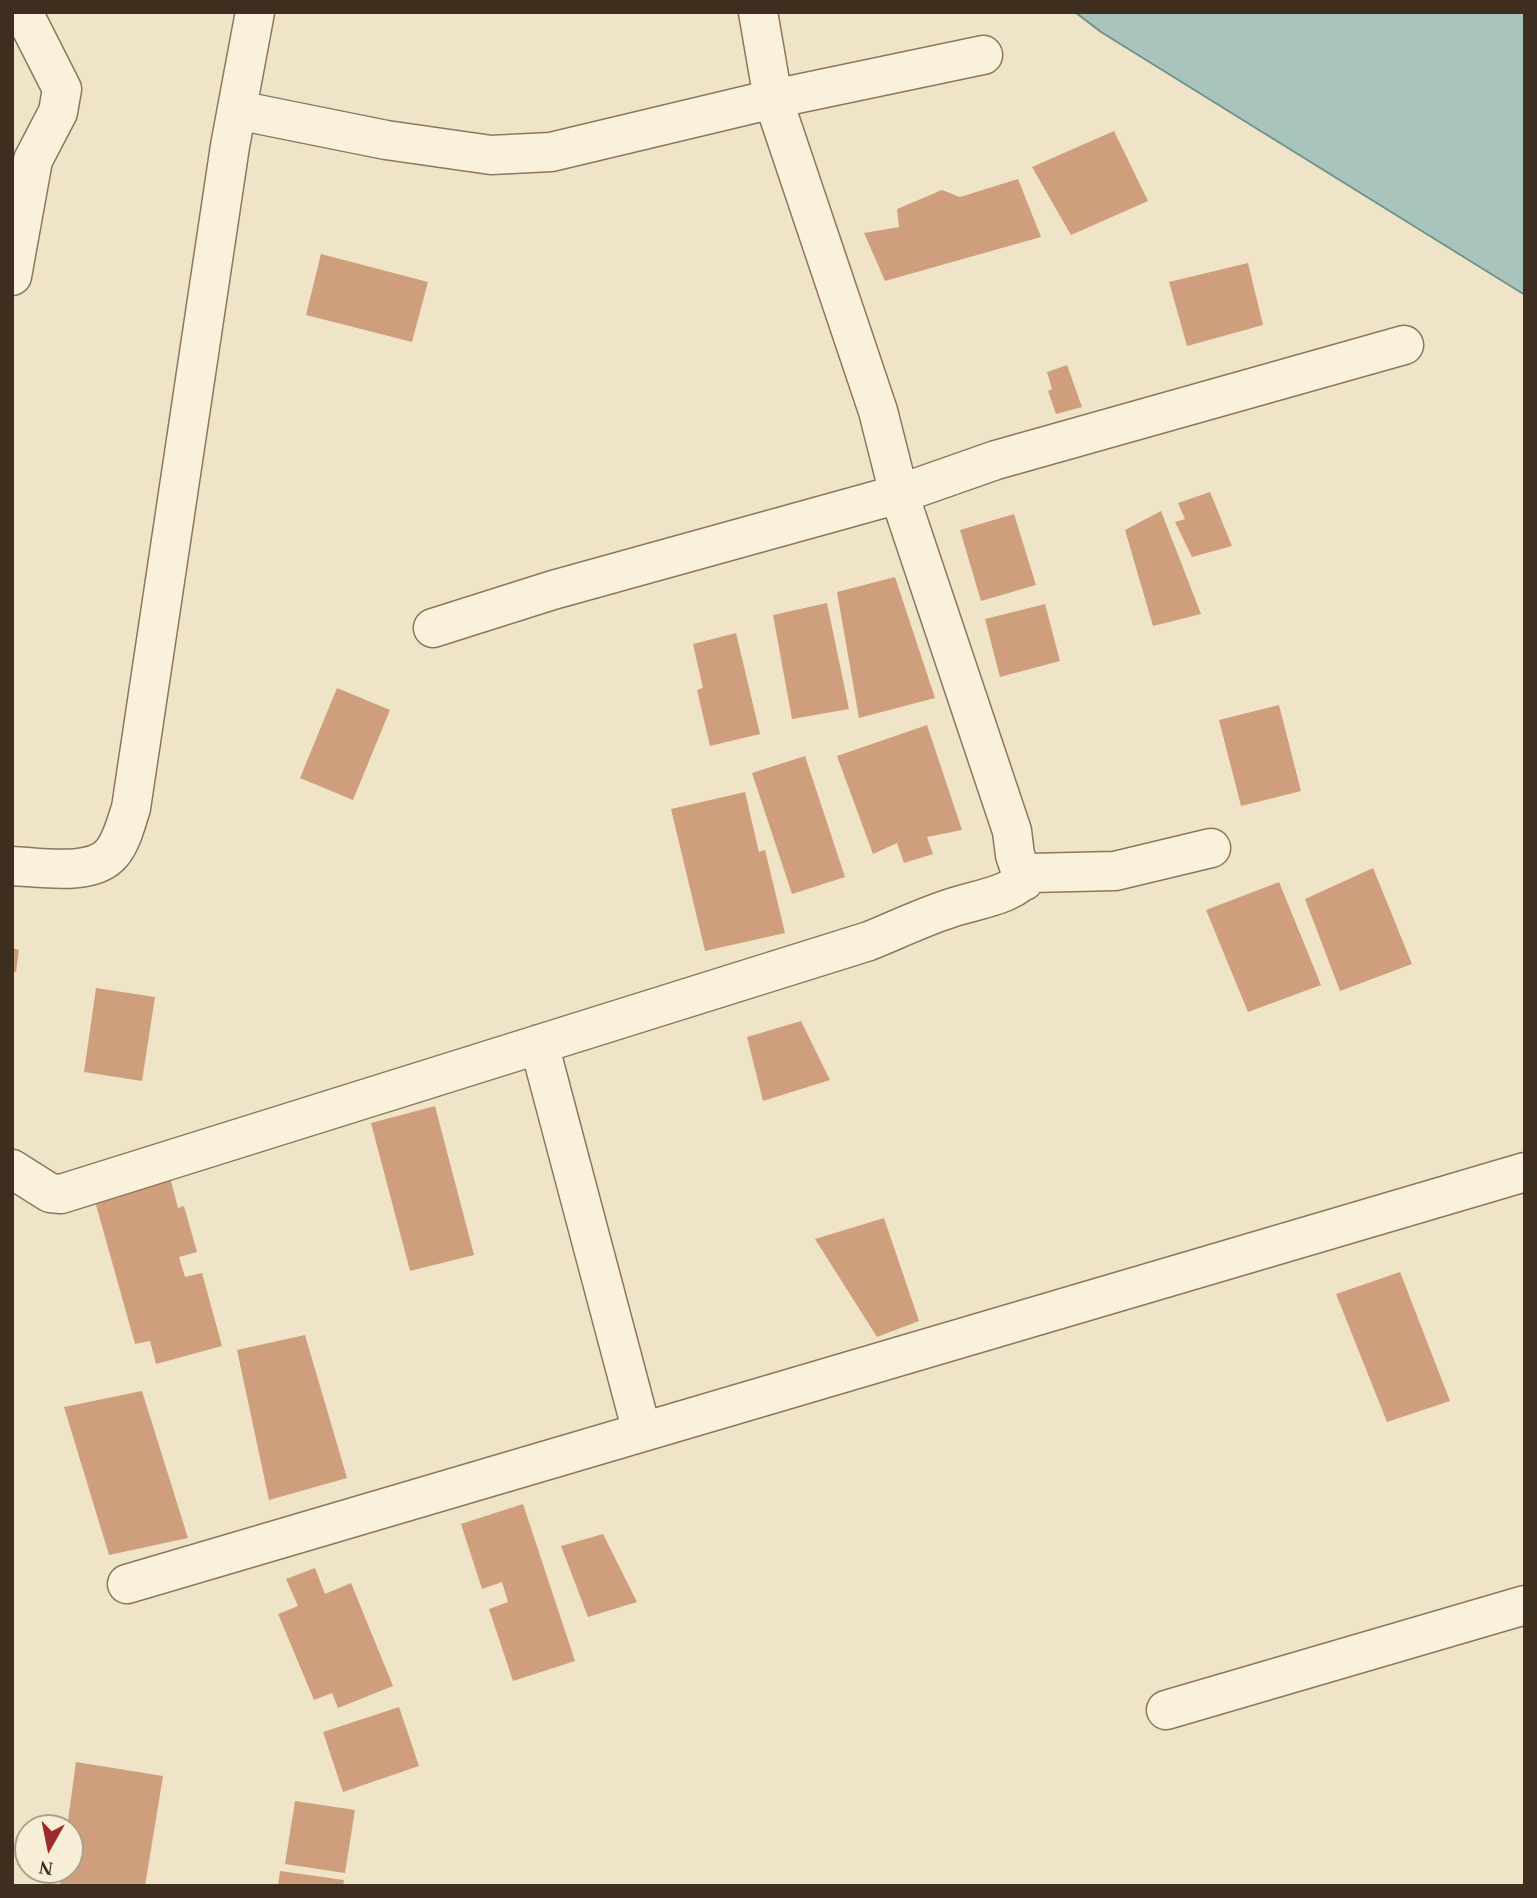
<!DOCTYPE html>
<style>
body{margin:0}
#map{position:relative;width:1537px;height:1898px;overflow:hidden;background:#f0e4c8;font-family:Georgia,serif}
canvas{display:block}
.frame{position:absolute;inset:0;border:14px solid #3d2e20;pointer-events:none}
.north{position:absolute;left:14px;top:1814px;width:70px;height:70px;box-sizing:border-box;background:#f7eed8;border:2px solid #ada18e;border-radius:50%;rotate:189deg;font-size:19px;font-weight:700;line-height:28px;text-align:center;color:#3d2e20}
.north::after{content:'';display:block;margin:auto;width:24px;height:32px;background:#9e2a2b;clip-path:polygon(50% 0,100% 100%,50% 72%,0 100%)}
</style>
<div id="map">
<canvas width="1537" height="1898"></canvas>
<div class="frame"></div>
<div class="north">N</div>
</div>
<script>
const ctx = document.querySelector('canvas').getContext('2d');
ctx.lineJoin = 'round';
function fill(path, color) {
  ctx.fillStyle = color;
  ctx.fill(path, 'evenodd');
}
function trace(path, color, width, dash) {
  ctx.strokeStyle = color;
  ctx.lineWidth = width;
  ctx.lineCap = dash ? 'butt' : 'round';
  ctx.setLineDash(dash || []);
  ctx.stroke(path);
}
const water = new Path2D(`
 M1075 12H1525V295L1101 32Z`);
const building = new Path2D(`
 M1114 131 1148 201 1071 235 1032 167Z
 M1018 179 1041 237 885 281 864 233 899 227 897 209 942 190 960 197Z
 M321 254 428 282 412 342 306 315Z
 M1248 263 1263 325 1187 346 1169 282Z
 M1067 365 1082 407 1056 414 1048 391 1052 389 1047 372Z
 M1210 492 1232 546 1192 557 1175 522 1185 519 1178 503Z
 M1161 511 1201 614 1153 626 1125 530Z
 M1014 514 1036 585 981 601 960 530Z
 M895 577 935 698 859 718 837 592Z
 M827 603 849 709 792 719 773 615Z
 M1045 604 1060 661 1000 677 985 619Z
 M736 633 760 734 710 746 697 690 703 688 693 644Z
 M337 688 390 710 353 800 300 778Z
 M1279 705 1301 791 1241 806 1219 720Z
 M927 725 962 830 927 837 933 854 904 863 897 843 873 854 837 756Z
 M805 756 845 877 792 894 752 773Z
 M745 792 759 852 765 850 785 933 705 951 671 809Z
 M1373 868 1412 964 1340 991 1305 899Z
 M1279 882 1321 985 1248 1012 1206 910Z
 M12 948 19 950 16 972 12 971Z
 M96 988 155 997 142 1081 84 1072Z
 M801 1021 830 1080 763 1101 747 1037Z
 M435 1106 474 1255 410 1271 371 1123Z
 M169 1173 178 1208 184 1206 197 1252 179 1257 185 1277 202 1273 222 1346 156 1364 150 1341 135 1344 93 1194Z
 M884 1218 919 1321 877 1337 815 1239Z
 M1400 1272 1450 1401 1387 1422 1336 1294Z
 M305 1335 347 1478 269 1500 237 1350Z
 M142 1391 188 1538 109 1555 64 1407Z
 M523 1504 575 1661 513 1681 489 1609 508 1602 502 1582 482 1589 461 1524Z
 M603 1534 637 1602 588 1617 561 1546Z
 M315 1568 325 1594 351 1583 393 1686 338 1708 332 1693 314 1700 278 1614 298 1606 286 1579Z
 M399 1707 419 1766 343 1792 323 1732Z
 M76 1762 163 1776 145 1886H60L62 1870H70V1828H67Z
 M295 1801 355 1810 345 1873 285 1864Z
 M280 1871 344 1880 343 1886H278Z`);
const minor = new Path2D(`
 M758 12 773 99 878 411 899 494 1012 831 1015 855 1024 881
 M237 110 386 140 491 155 551 152 773 99 983 55
 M12 276 33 160 58 112 62 89 23 12
 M433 628 553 590 899 494 996 460 1404 345
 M12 866C39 867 93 877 112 853 122 841 126 823 131 808L230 146 255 12
 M539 1044 642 1432
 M12 1169 50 1193 61 1194 869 941C896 930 923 917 951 908 977 899 1013 896 1030 873L1115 871 1211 848
 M127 1584 1525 1172
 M1166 1710 1525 1605`);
fill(water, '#a9c4bc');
trace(water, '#6f938a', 2);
fill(building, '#cf9f7d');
trace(minor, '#8d765c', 41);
trace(minor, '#faf1dc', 38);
</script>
